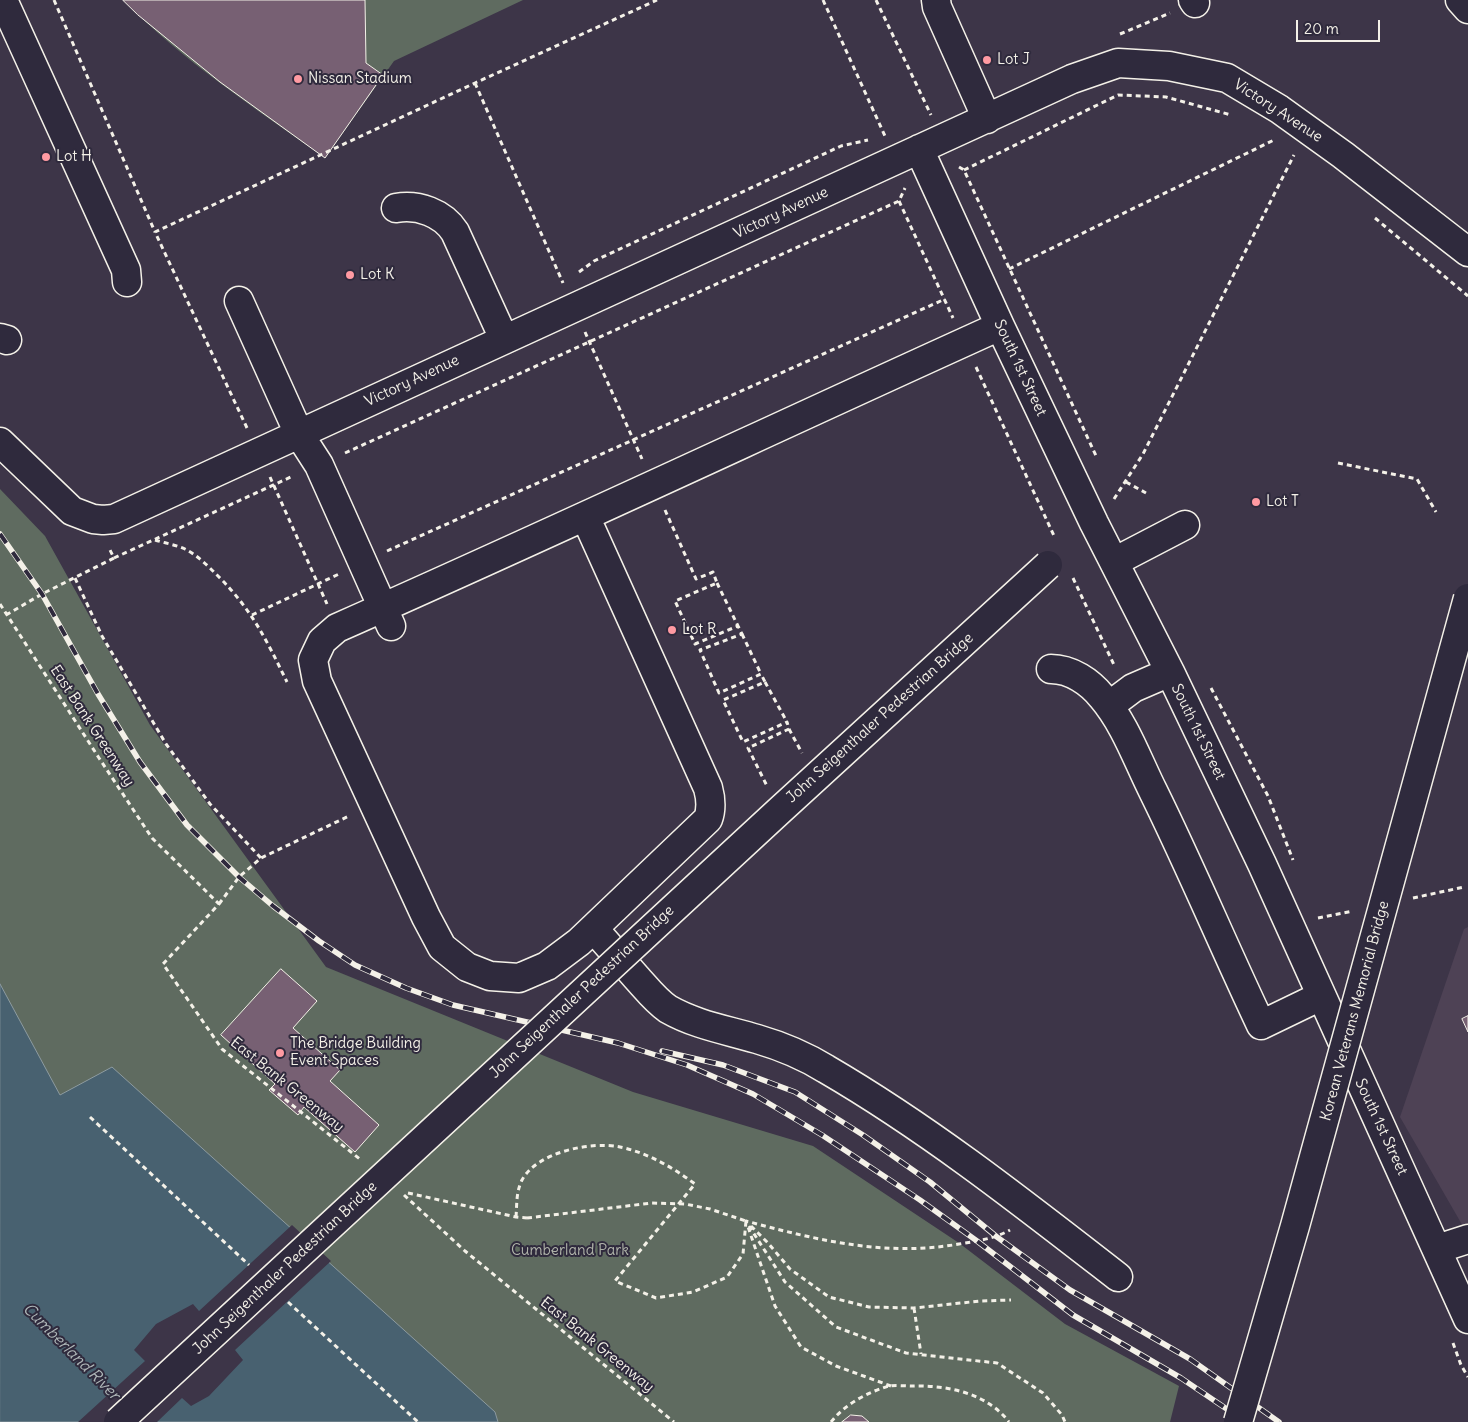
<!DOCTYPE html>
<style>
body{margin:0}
#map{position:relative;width:1468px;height:1422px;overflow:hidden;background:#3d3548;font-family:Delius,sans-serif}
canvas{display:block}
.scale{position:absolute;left:1296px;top:20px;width:84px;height:22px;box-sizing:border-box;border:2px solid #f4f1e8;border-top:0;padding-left:6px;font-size:15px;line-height:18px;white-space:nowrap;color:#f4f1e8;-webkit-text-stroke:4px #2f2a3d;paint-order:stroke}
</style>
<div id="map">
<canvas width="1468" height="1422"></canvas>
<div class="scale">20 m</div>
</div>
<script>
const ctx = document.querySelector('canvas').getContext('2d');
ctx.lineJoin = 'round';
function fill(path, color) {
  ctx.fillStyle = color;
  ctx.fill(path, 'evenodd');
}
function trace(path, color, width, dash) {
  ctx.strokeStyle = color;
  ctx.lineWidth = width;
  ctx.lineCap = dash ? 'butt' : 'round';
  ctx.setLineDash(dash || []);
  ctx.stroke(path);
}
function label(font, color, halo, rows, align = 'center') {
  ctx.font = font + ' Delius,sans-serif';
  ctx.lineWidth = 4;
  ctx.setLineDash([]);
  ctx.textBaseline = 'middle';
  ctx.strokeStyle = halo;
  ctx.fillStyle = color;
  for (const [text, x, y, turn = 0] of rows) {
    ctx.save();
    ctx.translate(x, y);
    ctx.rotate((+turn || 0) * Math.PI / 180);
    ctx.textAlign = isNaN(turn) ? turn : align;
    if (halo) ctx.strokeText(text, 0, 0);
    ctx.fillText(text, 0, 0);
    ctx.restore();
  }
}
const built = new Path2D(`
 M1468 927V1235L1400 1117 1464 929Z`);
const green = new Path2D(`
 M123 0H523L394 61 325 158C256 109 183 61 123 0Z
 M0 489 45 536 150 725 326 967 633 1092 813 1146 959 1243 1065 1324 1179 1386 1170 1422H498L495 1412 60 1095 0 1003Z`);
const water = new Path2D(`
 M0 984 60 1095 112 1067 495 1412 498 1422H0Z`);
const pier = new Path2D(`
 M292 1225 331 1261 235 1350 243 1360 209 1396 191 1406 182 1398 157 1422H78L145 1361 134 1350 156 1324 193 1304 199 1311Z`);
const building = new Path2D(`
 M123 0H365L366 63 383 75 325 158 220 82 138 15Z
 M281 969 317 1001 293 1028 340 1070 330 1081 379 1125 355 1152 304 1107 298 1115 269 1090 275 1084 221 1035Z
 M1468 1016V1032L1462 1019Z
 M851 1415 862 1416 869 1422H842Z`);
const path = new Path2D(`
 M54 0 155 232
 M823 0 885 136
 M876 0 931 115
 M1120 34 1170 13
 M475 83 563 283
 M959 167 964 170 1097 458
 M964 170 1118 95 1166 97 1231 115
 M899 201 953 318
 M1375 218 1468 296
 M1009 269 1274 140
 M579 272 594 261 841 146 868 140
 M585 332 642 459
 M976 367 1055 538
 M247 428 155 232 475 83 657 0
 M345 453 899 201 905 188
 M1338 463 1417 479 1436 512
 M270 477 327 604
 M1126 482 1146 493
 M1114 499 1143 454 1294 155
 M665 510 696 579 713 572 717 583 675 601 695 644 738 626 742 634 700 650 719 693 761 674 765 682 723 700 743 742 787 722 789 729 748 748 767 786
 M155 540C165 543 176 545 185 549 197 555 208 566 218 576 252 610 266 639 287 682
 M387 551 945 299
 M114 558 293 476
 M75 578 102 636 166 744 210 804 261 858
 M1073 578 1115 667
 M717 583 738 626
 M0 604 99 758 152 838 219 904 163 964 222 1049 361 1160
 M6 615 42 594 114 558 109 548
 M252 615 339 574
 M742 634 761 674
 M765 682 787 722
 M1211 688 1268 796 1293 860
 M789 729 802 753
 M1413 898 1464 887
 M219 904 239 877 261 858 349 816
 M1318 918 1353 911
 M90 1117 249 1265
 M408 1193 516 1217 527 1218
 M404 1195 465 1251 674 1422
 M516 1217C517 1204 516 1192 522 1180 537 1152 591 1141 620 1147 648 1153 672 1167 695 1184L615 1281 656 1298 693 1292 727 1277 743 1254 746 1221
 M749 1226 785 1282 836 1327 906 1353 997 1363 1043 1393 1062 1415 1065 1422
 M751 1226 768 1243 790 1269 829 1297 869 1307 914 1308 980 1301 1011 1300
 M288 1302 418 1422
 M914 1308 921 1354
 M1453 1343 1461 1365 1468 1377
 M891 1386 836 1366 801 1347 775 1306 746 1221C817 1240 885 1257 959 1244 977 1241 994 1239 1010 1230
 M831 1422C845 1404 868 1392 889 1386 896 1385 905 1386 912 1386 947 1385 987 1393 1009 1422`);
const minor = new Path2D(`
 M3 0 126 270 127 282
 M936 0 937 7 987 119
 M1193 0 1195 3
 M1460 0 1468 9
 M919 149 1000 326 1094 523 1170 672 1262 864 1468 1319
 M396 208C418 204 443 213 455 232L504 339
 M239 301 299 434 319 465 391 626
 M0 338 7 340
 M0 442 72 511 93 519 103 520 114 519 1072 79 1118 63 1169 66 1227 78 1279 109 1343 155 1468 252
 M585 516 708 788C711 799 712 808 708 819L579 942 547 966 519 978 490 976 467 967 442 947 426 917 317 681 313 660 322 641 337 628C559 530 779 426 1000 326
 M1114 562 1185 525
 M1051 669C1071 669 1090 682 1102 697 1125 724 1137 759 1153 791 1191 868 1224 947 1261 1025L1321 996
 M1109 706 1133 688 1170 672
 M594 929C608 945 622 961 636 977 646 988 656 1001 668 1009 696 1025 727 1030 757 1039 781 1046 805 1056 826 1069 929 1129 1024 1204 1118 1277
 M1437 1249 1468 1239`);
const rail = new Path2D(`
 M0 534 42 594 98 694 140 762 187 825 239 877 273 906 319 941 355 965 406 988 453 1005 618 1043 687 1065 753 1094 822 1135 920 1200 977 1241 1073 1315 1181 1378 1246 1422
 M662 1051 723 1065 795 1092 863 1135 930 1182 997 1237 1070 1290 1190 1359 1279 1422`);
const pathBridge = new Path2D(`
 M527 1218 652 1203 685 1204 710 1209 746 1221`);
const minorBridge = new Path2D(`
 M118 1422 779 811 1048 565`);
const majorBridge = new Path2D(`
 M1238 1422 1295 1226 1468 598`);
const markers = [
 [987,60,5,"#ff9aa2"],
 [298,79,5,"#ff9aa2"],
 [46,157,5,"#ff9aa2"],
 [350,275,5,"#ff9aa2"],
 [1256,502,5,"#ff9aa2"],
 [672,630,5,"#ff9aa2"],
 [280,1053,5,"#ff9aa2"]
];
const poiNames = [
 ["Lot J",997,60],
 ["Nissan Stadium",308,79],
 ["Lot H",56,157],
 ["Lot K",360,275],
 ["Lot T",1266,502],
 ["Lot R",682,630],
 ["The Bridge Building",290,1044],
 ["Event Spaces",290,1061]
];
const streetNames = [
 ["Victory Avenue",1278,111,33],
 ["Victory Avenue",781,213,-25],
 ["South 1st Street",1020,368,65],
 ["Victory Avenue",412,381,-25],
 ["John Seigenthaler Pedestrian Bridge",880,718,-42],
 ["East Bank Greenway",92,726,57],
 ["South 1st Street",1198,732,64],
 ["John Seigenthaler Pedestrian Bridge",582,992,-43],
 ["Korean Veterans Memorial Bridge",1355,1011,-75],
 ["East Bank Greenway",287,1085,39],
 ["South 1st Street",1381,1127,65],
 ["John Seigenthaler Pedestrian Bridge",285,1268,-43],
 ["East Bank Greenway",597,1345,39]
];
const parkNames = [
 ["Cumberland Park",570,1251]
];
const waterNames = [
 ["Cumberland River",71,1352,45]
];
fill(built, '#4e4255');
fill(green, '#5f6b60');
fill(water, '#486170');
trace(water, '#8d9ba0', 1);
fill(pier, '#3d3548');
fill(building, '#776073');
trace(building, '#f4f1e8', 1);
trace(minor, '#f4f1e8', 31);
trace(path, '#f4f1e8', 3, [5, 4]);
trace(minor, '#2f2a3d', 28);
trace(rail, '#f4f1e8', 5.5);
trace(rail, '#2f2a3d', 4, [11]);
trace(minorBridge, '#f4f1e8', 31, []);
trace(majorBridge, '#f4f1e8', 31, []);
trace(pathBridge, '#f4f1e8', 3, [5, 4]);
trace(minorBridge, '#2f2a3d', 28);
trace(majorBridge, '#2f2a3d', 28);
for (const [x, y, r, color] of markers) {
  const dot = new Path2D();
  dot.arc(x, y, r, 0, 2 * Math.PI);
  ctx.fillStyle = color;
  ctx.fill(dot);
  trace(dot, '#2f2a3d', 2);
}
label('15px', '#f4f1e8', '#2f2a3d', poiNames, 'left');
label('15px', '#f4f1e8', '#2f2a3d', streetNames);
label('15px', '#b1b5ab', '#2f2a3d', parkNames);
label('italic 16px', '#afb7b8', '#2f2a3d', waterNames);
</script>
